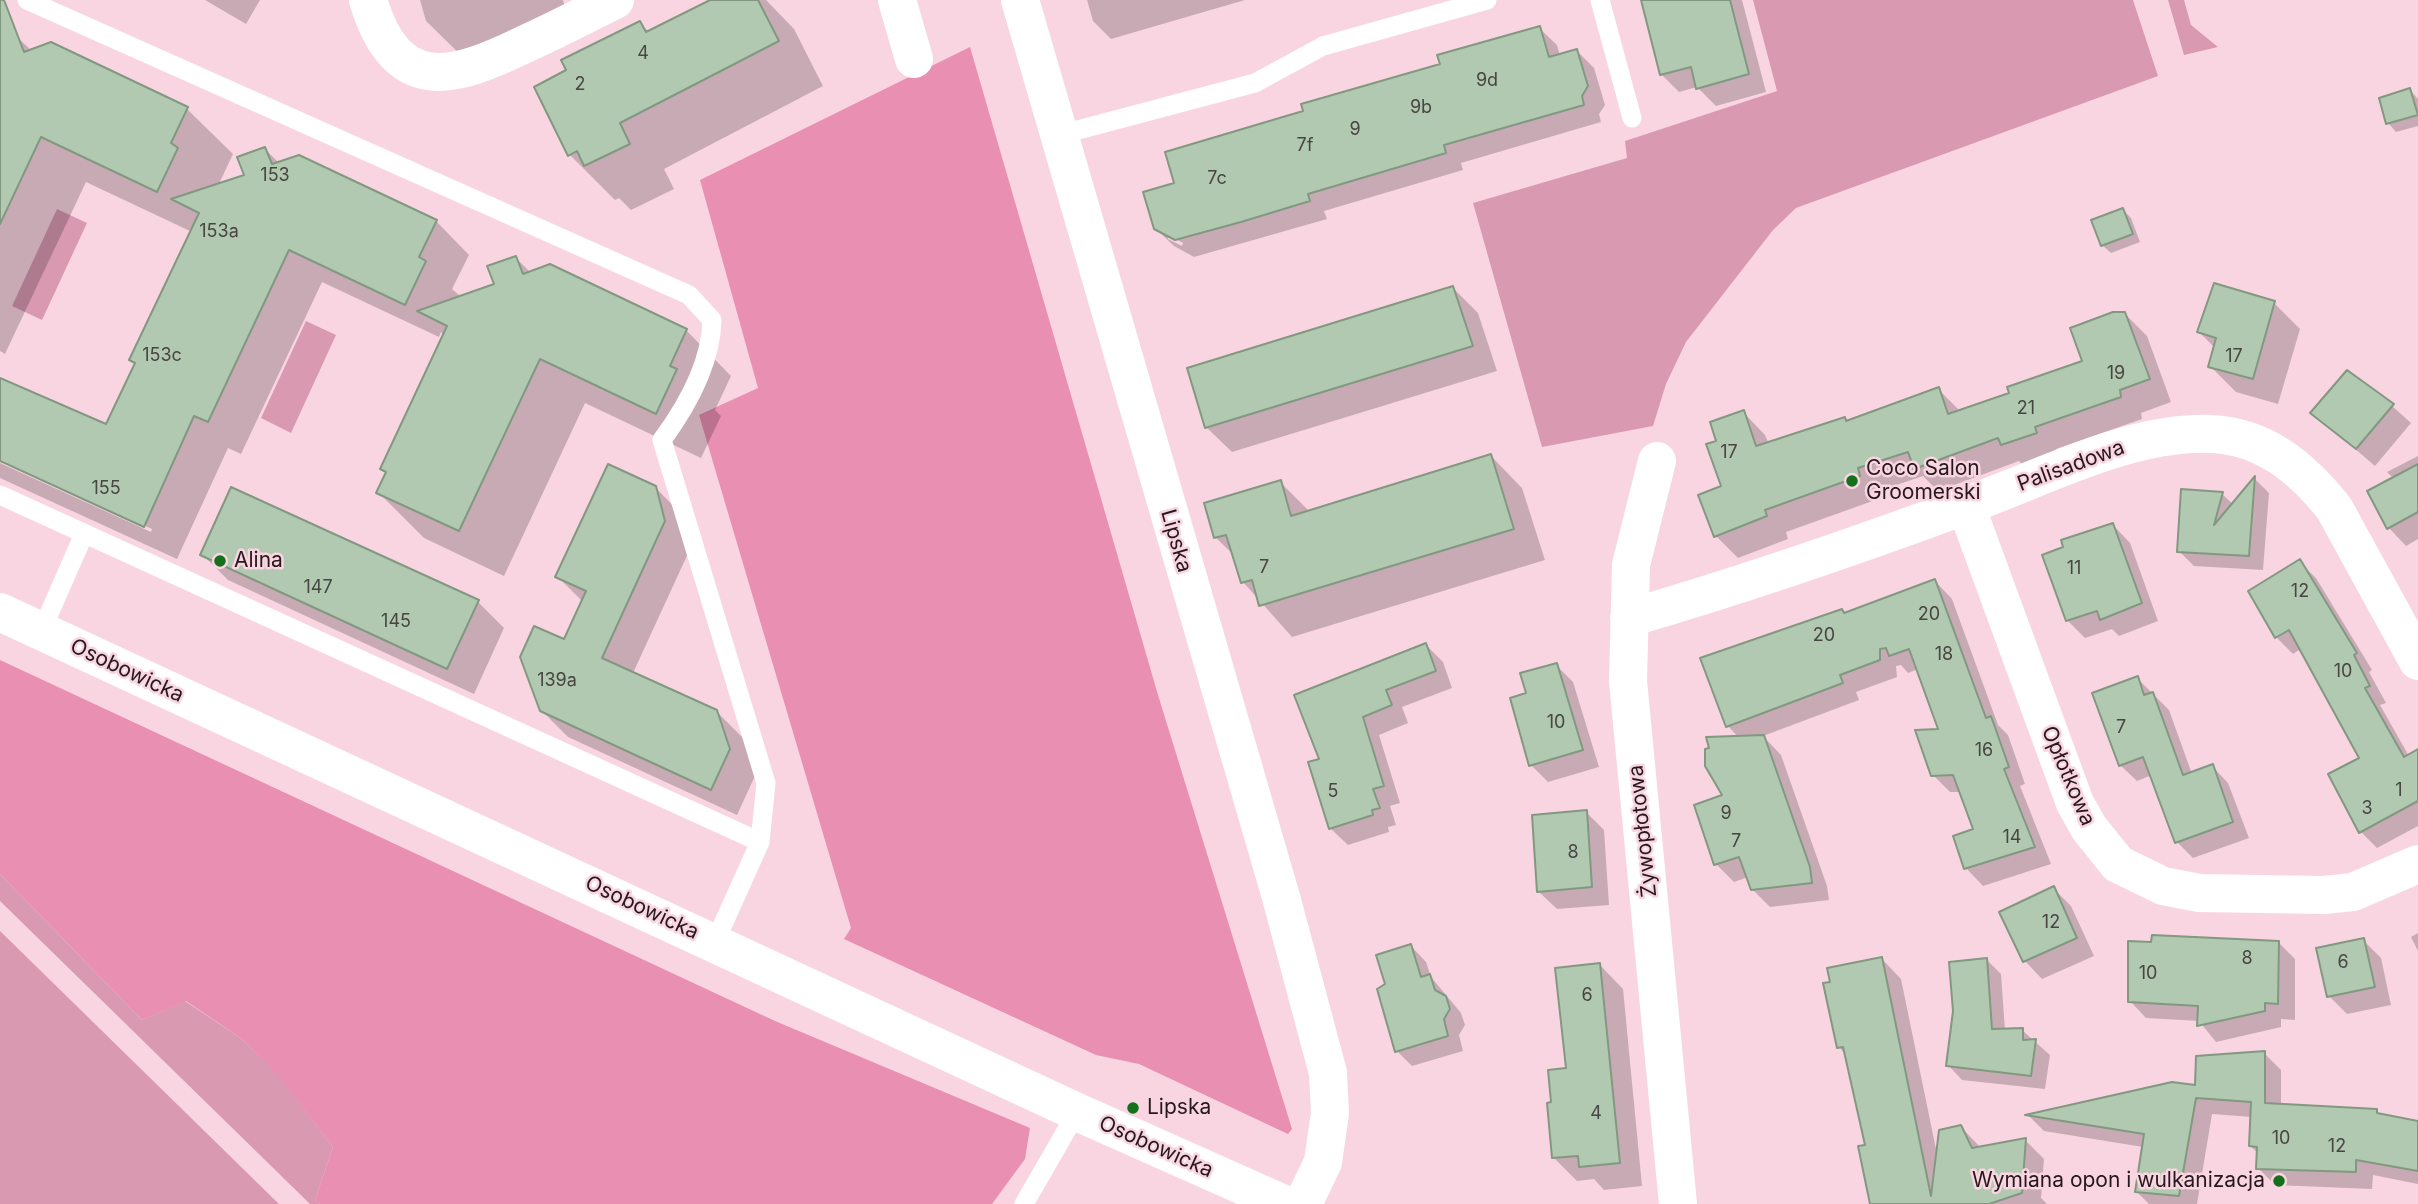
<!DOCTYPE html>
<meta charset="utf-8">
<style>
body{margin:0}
canvas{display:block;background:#f9d5e1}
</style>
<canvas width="2418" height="1204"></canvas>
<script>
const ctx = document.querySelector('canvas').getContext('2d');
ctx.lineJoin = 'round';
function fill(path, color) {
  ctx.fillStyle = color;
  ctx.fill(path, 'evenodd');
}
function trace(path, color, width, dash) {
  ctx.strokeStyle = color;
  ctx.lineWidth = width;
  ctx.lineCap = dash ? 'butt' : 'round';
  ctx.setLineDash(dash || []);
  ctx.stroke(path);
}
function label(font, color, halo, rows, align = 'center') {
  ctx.font = font + ' Inter,sans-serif';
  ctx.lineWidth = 5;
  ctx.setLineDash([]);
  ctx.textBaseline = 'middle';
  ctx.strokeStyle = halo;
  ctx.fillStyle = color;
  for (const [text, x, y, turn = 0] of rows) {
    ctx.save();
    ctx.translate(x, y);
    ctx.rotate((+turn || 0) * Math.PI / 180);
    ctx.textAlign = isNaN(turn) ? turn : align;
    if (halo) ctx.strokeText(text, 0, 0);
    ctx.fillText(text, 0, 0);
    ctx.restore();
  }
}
const green = new Path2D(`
 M1753 0H2133L2158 76 1796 208 1773 230 1686 342 1666 384 1653 426 1542 447 1473 203 1627 158 1625 141 1777 91Z
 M2168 0H2184L2191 25 2218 47 2184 55Z
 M57 209 87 223 42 320 12 306Z
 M306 321 336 335 291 433 261 418Z
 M0 874 142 1020 185 1001 242 1039 282 1079 333 1147 315 1200 320 1204H310L0 901Z
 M0 931 279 1204H0Z`);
const forest = new Path2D(`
 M970 47 1158 695 1292 1129 1288 1134 1139 1064 1096 1055 844 939 851 928 699 415 758 388 700 180Z
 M0 660 775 1021 1030 1128 1025 1159 992 1204H320L315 1200 333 1147 282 1080 242 1039 186 1001 142 1020 0 874Z`);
const shadow = new Path2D(`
 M205 0H260L246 24Z
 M420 0H563L571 29 472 66 426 21Z
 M715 0H766L794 29 823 86 664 169 674 189 631 210 619 198 615 200 570 155 640 23 649 32Z
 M1087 0H1245L1111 39 1093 21Z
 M1642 0H1742L1766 92 1716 106 1697 87 1679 92 1661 74Z
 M1539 28 1557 45 1560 56 1577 51 1594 68 1605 105 1599 114 1601 122 1461 163 1463 170 1324 211 1327 219 1194 257 1174 246 1155 228 1176 184 1305 112ZM1168 235 1183 243 1182 246 1168 239Z
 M16 36 32 51 187 109 233 154 218 186 246 176 265 149 280 164 436 221 469 255 452 289 459 295 457 299 496 285 516 258 531 273 686 330 731 376 715 410 721 416 701 458 585 403 504 576 424 538 378 492 387 474 382 469 444 336 441 332 439 337 322 282 241 454 228 448 177 559 0 478V463L151 532 152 529 0 459V378L107 426 136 365 131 360 192 232 86 182 5 354 0 351V42Z
 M2410 90 2418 99V126L2396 132 2388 123Z
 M2123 210 2131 218 2140 242 2111 253 2102 245Z
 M1453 288 1478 313 1497 371 1232 452 1206 427Z
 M2274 303 2300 329 2278 404 2236 392 2210 366 2215 348 2199 332Z
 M2124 313 2147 336 2171 402 2141 413 2142 419 2056 449 2058 455 2025 467 2019 461 1938 491 1923 476 1879 491 1881 498 1786 532 1788 539 1738 558 1716 536 1723 487 1718 442 1743 412 1765 435 1769 444 1844 419 1848 423 1938 389 1961 412 2085 362Z
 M2371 387 2411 423 2375 466 2312 412Z
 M1491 456 1522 488 1545 560 1292 637 1243 582 1235 556 1215 537 1280 482 1310 512Z
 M2418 456V539L2406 546 2389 528 2394 479 2387 472Z
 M2255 479 2269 493 2263 570 2194 566 2179 551 2222 494 2233 504Z
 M655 487 681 514 691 547 633 673 716 711 743 738 755 776 737 815 568 737 541 710 565 641 583 602 557 576Z
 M2113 525 2130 543 2158 621 2119 636 2112 629 2085 638 2068 621 2045 556Z
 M202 554 478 602 504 628 474 694 228 580Z
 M2299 562 2316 578 2372 670 2369 672 2386 703 2380 705 2418 772V826L2377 848 2360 831 2361 759 2302 648 2293 654 2276 637Z
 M1935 581 1952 599 1998 725 2008 735 2025 784 2020 786 2051 864 1983 886 1966 868 1975 830 1961 792H1950L1933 775 1941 731 1918 669 1908 673 1901 665 1896 666 1897 677 1856 692 1859 700 1763 736 1781 755 1827 886 1829 900 1770 907 1752 889 1748 877 1734 882 1716 864 1725 796 1739 738 1728 726 1842 611 1846 615Z
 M1426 645 1443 662 1452 688 1402 707 1408 723 1379 735 1400 803 1390 806 1396 825 1388 827 1389 832 1348 845 1330 828 1322 760Z
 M1556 665 1573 682 1599 767 1548 782 1531 765 1528 694Z
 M2137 678 2169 710 2192 774 2212 766 2228 783 2249 838 2193 858 2177 842 2152 775 2137 781 2120 765Z
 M1586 812 1604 830 1609 905 1557 909 1539 892Z
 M2054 889 2071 906 2094 956 2042 979 2025 961Z
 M2418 933V951L2411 937Z
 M2363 940 2381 958 2391 1005 2347 1014 2329 996Z
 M2278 942 2295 959V1020L2281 1019V1027L2216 1042 2199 1021 2146 1018 2130 1001Z
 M1411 946 1426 962 1431 977 1461 1013 1465 1025 1459 1035 1463 1051 1412 1066 1397 1051 1387 985Z
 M1882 959 1901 979 1937 1154 1961 1127 1980 1147 2025 1140 2044 1159 2041 1198 2047 1204H1872L1867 1146 1847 1056 1839 1047Z
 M1986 959 2001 974 2005 1030H2022L2050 1055 2045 1089 1962 1080 1948 1065Z
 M1600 965 1623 989 1642 1186 1604 1190 1594 1179 1577 1181 1554 1158 1553 1104 1568 1070Z
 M2264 1053 2281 1070V1105L2376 1111 2381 1116 2418 1122V1184L2373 1175 2372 1189 2275 1185 2258 1168 2259 1154 2250 1146 2252 1117 2212 1114 2197 1204H2149L2137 1192 2143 1147 2044 1131 2029 1116 2197 1087Z`);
const building = new Path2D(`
 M0 0H4L24 52 51 42 188 107 171 143 178 148 157 192 41 137 0 224Z
 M710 0H758L779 41 620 123 630 144 584 166 577 151 568 156 534 87 566 70 561 60 640 21 646 32Z
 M1641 0H1730L1749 74 1696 89 1691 67 1660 75Z
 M1540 26 1549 57 1577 49 1588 86 1582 96 1584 105 1444 145 1446 153 1308 194 1310 201 1241 222 1175 240 1154 229 1143 192 1174 183 1165 152 1303 111 1301 104 1440 64 1437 55Z
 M2410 88 2418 115 2386 124 2379 98Z
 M265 147 272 164 299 155 437 220 419 257 426 261 405 305 289 250 208 422 194 416 144 527 0 461V378L106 424 135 363 129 360 199 213 171 199 244 175 237 157Z
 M2123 208 2133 234 2101 246 2091 220Z
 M516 256 523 274 550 264 687 329 670 366 677 369 656 414 540 359 459 531 376 493 386 472 380 469 447 326 417 311 494 284 487 266Z
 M2214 283 2275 301 2253 379 2208 367 2216 338 2197 332Z
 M1453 286 1473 346 1205 428 1187 368Z
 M2113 312H2125L2150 379 2120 390 2121 397 2035 427 2037 433 2001 445 1998 438 1914 469 1908 452 1858 468 1860 476 1765 510 1767 516 1714 537 1698 495 1721 486 1706 444 1716 441 1710 422 1744 410 1756 446 1845 417 1846 421 1939 387 1948 414 2009 393 2007 387 2082 361 2070 328Z
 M2347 370 2394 404 2356 449 2310 413Z
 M1491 454 1514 529 1259 606 1252 580 1241 583 1226 535 1214 538 1204 503 1281 480 1291 516Z
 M608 464 656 486 665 521 602 658 717 710 730 749 711 790 540 711 520 657 534 626 564 639 586 591 555 577Z
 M2418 464V512L2387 529 2367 491Z
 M2255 476 2249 556 2177 552 2181 489 2223 492 2214 525Z
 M231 487 479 600 447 669 200 555Z
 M2113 523 2142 603 2100 620 2097 611 2066 621 2042 555 2063 547 2061 540Z
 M2300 559 2357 653 2354 655 2370 686 2365 688 2404 757 2418 749V801L2359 833 2328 774 2359 758 2289 630 2275 638 2248 591Z
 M1935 579 1986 718 1991 716 2009 767 2004 769 2035 847 1964 869 1953 836 1973 829 1953 775 1931 776 1915 730 1938 729 1909 649 1889 656 1886 648 1880 649V660L1840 675 1843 683 1726 727 1700 658 1842 609 1844 613Z
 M1426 643 1436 671 1386 690 1392 705 1363 717 1384 786 1373 789 1380 808 1372 810 1373 815 1329 829 1308 762 1319 759 1294 695Z
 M1557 663 1583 750 1529 766 1510 698 1526 693 1520 673Z
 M2138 676 2144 695 2153 692 2183 775 2213 764 2233 822 2175 843 2143 757 2119 766 2092 693Z
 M1764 735 1810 867 1812 883 1751 890 1739 857 1714 865 1694 805 1722 795 1705 766V749L1709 748 1706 737Z
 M1587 810 1592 887 1537 892 1532 815Z
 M2054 886 2077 938 2023 962 1999 912Z
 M2152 935 2279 941 2278 1004 2265 1003V1011L2197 1026 2198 1006 2128 1002V941L2151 942Z
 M2364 938 2375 987 2327 997 2316 948Z
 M1411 944 1421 977 1430 974 1435 990 1446 996 1450 1009 1444 1019 1448 1036 1395 1052 1377 989 1385 984 1376 955Z
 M1882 957 1931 1196 1939 1130 1961 1125 1972 1148 2026 1138 2022 1193 1989 1204H1870L1858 1146 1865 1145 1843 1047 1837 1048 1823 983 1830 982 1827 968Z
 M1987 958 1992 1029 2023 1028V1040L2036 1039 2031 1076 1946 1066 1953 1011 1949 962Z
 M1600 963 1620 1163 1579 1167 1578 1156 1552 1158 1547 1103 1551 1102 1548 1070 1566 1068 1555 968Z
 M2265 1051V1103L2377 1109V1113L2418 1121V1171L2356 1160V1172L2256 1169 2257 1147 2249 1146 2251 1102 2196 1098 2179 1196 2135 1192 2144 1134 2025 1115 2172 1082 2195 1085 2196 1056Z`);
const lane = new Path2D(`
 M27 0 689 295 712 320C711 363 687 406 662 440L766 783 760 842
 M1600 0 1632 118
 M1059 135 1255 83 1323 46 1487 0
 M0 495 760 842 715 942
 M41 632 84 534
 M1024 1204 1077 1112`);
const street = new Path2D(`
 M368 0C396 95 451 80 523 45 554 31 585 15 615 0
 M897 0 914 59
 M1020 0 1281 897 1328 1073 1330 1113 1323 1162 1303 1204
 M1657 461 1631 565 1628 681 1678 1204
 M1966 506 2075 803 2089 828 2118 864 2163 886 2199 893 2324 895 2353 892 2418 864
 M1629 618C1743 585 1856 546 1967 505 2043 478 2129 431 2211 434 2264 436 2302 468 2334 508L2418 661`);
const secondary = new Path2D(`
 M0 612 1077 1112 1284 1204`);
const markers = [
 [1852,481,7,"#15701c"],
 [220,561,7,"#15701c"],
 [1133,1108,7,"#15701c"],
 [2279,1181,7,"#15701c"]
];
const numberNames = [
 ["4",643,54],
 ["9d",1487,81],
 ["2",580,85],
 ["9b",1421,108],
 ["9",1355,130],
 ["7f",1305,146],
 ["153",275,176],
 ["7c",1217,179],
 ["153a",219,232],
 ["153c",162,356],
 ["17",2234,357],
 ["19",2116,374],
 ["21",2026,409],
 ["17",1729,453],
 ["155",106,489],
 ["7",1264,568],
 ["11",2074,569],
 ["147",318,588],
 ["12",2300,592],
 ["20",1929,615],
 ["145",396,622],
 ["20",1824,636],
 ["18",1944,655],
 ["10",2343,672],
 ["139a",557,681],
 ["10",1556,723],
 ["7",2121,728],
 ["16",1984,751],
 ["1",2399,791],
 ["5",1333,792],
 ["3",2367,809],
 ["9",1726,814],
 ["14",2012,838],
 ["7",1736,842],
 ["8",1573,853],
 ["12",2051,923],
 ["8",2247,959],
 ["6",2343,963],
 ["10",2148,974],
 ["6",1587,996],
 ["4",1596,1114],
 ["10",2281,1139],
 ["12",2337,1147]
];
const streetNames = [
 ["Palisadowa",2071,466,-20],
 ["Lipska",1176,541,74],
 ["Osobowicka",127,671,25],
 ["Opłotkowa",2068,776,67],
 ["Żywopłotowa",1643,831,-96],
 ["Osobowicka",642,908,25],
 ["Osobowicka",1156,1147,24]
];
const poiNames = [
 ["Coco Salon",1866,469],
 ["Groomerski",1866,493],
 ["Alina",234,561],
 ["Lipska",1147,1108],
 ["Wymiana opon i wulkanizacja",2265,1181,"right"]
];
fill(green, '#d99ab1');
fill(forest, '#e98fb1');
fill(shadow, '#0003');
fill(building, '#b1c9b0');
trace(building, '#829881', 2);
trace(lane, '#fff', 19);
trace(street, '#fff', 38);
trace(secondary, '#fff', 38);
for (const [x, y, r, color] of markers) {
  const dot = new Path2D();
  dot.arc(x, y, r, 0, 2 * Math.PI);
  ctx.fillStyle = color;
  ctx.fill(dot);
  trace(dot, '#f9d5e1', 2.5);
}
label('18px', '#484542', null, numberNames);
label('21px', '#25191d', '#f9d5e1', streetNames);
label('21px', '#25191d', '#f9d5e1', poiNames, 'left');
</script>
